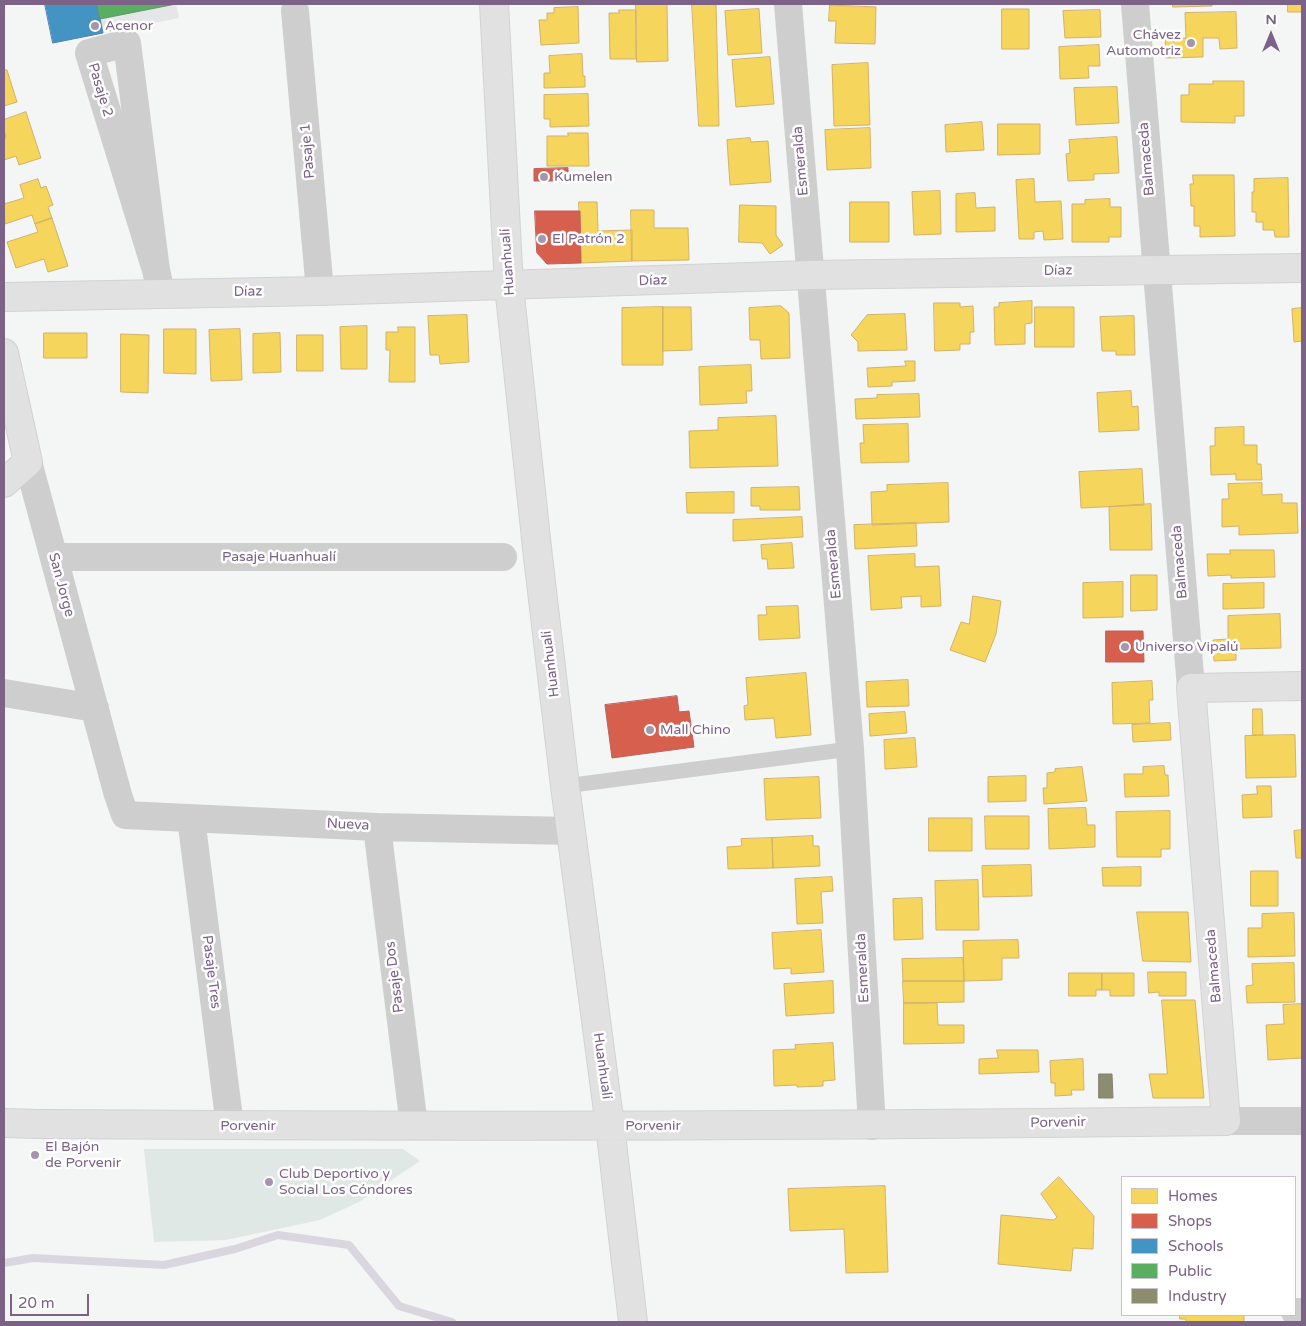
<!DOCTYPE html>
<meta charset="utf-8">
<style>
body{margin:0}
#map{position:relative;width:1306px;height:1326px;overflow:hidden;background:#f3f6f4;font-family:"Varela Round",sans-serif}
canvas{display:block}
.frame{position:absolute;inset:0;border:5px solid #7c6287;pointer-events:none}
.legend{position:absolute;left:1121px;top:1176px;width:175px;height:140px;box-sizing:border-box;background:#fff;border:1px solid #cbc0cf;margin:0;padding:6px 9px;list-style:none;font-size:15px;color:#7c6287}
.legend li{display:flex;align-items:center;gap:10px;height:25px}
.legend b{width:25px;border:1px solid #cbc0cf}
.north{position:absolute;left:1246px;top:10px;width:50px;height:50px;-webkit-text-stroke:4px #fff;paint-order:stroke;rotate:0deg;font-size:14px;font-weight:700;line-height:20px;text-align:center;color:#7c6287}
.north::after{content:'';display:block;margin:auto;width:18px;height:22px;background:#7c6287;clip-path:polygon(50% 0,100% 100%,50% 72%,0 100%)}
.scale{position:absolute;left:10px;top:1294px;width:79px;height:22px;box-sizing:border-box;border:2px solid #7c6287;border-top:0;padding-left:6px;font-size:15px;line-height:18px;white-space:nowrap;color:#7c6287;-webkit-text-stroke:4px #fff;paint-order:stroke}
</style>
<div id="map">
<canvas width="1306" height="1326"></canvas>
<div class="frame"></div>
<ul class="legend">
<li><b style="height:14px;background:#f6d55c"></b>Homes</li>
<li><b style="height:14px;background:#d6604d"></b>Shops</li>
<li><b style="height:14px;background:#4393c3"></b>Schools</li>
<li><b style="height:14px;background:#5aae61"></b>Public</li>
<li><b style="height:14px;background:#8c8c6e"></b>Industry</li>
</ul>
<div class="north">N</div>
<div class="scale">20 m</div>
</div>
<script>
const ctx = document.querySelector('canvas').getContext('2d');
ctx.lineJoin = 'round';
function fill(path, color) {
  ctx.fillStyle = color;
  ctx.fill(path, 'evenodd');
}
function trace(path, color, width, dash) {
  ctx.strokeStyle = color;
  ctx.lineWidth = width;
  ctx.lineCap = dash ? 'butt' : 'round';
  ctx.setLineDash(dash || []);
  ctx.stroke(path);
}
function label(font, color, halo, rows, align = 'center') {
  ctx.font = font + ' "Varela Round",sans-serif';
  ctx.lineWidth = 5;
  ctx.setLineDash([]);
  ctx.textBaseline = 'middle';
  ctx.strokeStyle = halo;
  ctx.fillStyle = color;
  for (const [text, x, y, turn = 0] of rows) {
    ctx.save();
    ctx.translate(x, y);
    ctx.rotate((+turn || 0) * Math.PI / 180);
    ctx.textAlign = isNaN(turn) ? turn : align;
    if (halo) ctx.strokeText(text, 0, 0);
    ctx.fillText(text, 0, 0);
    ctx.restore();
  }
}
const built = new Path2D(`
 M45 4H176L179 18 53 43Z`);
const green = new Path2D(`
 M144 1149H403L420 1161 359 1202 320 1220 226 1240 154 1242Z`);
const homes = new Path2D(`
 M636 4H667L668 61 637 62Z
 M692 4H716L719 126H699Z
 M1173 4H1212V6L1173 7Z
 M1288 4H1302V12H1288Z
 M830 5 876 7 875 44 835 43 836 21H829Z
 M578 7 579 43 541 45 539 20H547V13H554V8Z
 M759 9 762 53 728 55 725 11Z
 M1002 9H1029V49H1002Z
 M619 10H636V59H610L609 13H619Z
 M1100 10 1101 37 1065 38 1063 11Z
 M1236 12 1237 48 1220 49 1219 38H1203V57L1166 58 1165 39 1186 38 1185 13Z
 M1099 45 1100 66H1088L1089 78 1060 79 1059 47Z
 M582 54 583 76H585V87L544 88V73H550L549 56Z
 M770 57 774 104 736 107 732 60Z
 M868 63 870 125 834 126 832 65Z
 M7 70 17 102 4 106V71Z
 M1213 81H1244V116H1235V123L1181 122V95H1189V84H1213Z
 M1117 87 1119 123 1076 125 1074 88Z
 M588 94 589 126 550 127V119H544V95Z
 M26 112 41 158 19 165 16 156 4 160V139L6 138 4 130V120Z
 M982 122 984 150 946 152 945 125Z
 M998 124H1040V154L998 155Z
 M870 128 871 168 827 170 825 130Z
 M568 133H588L589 166H547V136H568Z
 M1117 137 1119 173 1094 174V180L1068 181 1066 154 1070 153 1069 140Z
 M750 138 751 142 768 141 771 182 730 185 727 140Z
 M1193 175H1234L1235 236 1200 237V226H1194V206H1191L1190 184H1193Z
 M1288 178 1289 237H1275L1274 230H1263V222H1256V212H1252V192H1254V179Z
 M38 179 41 188 46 186 53 205 48 207 52 218 35 224 32 215 5 224 4 204 24 198 20 185Z
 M1034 179 1035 202 1061 201 1063 239 1044 240 1043 231 1034 232V239H1019L1016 180Z
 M940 191 941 234 914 235 912 192Z
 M975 193 976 208 995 207V231L956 232V194Z
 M1110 199V207H1121V237H1109V242H1072V204H1085V200Z
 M579 202H597L598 231 632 230V261L581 263Z
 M850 202H889V242H850Z
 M740 205 776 206V235L783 245 770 254 762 243 739 242Z
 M631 210H654V228H688L689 260 632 261Z
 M52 218 68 266 48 272 44 259 16 268 7 242 38 232 35 224Z
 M1032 301V323L1025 324V344L995 345 994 307H999V303Z
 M934 303H960V307L973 306 974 332H970V344H960V350L935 351Z
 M781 306 789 313 790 358 761 359 760 340H750L749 308Z
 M663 307H691L692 350 663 351Z
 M663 307V365H622V308Z
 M1035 307H1074V347H1035Z
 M1302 308V341L1294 342 1292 309Z
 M905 314 907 350 858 351V342L851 335 867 315Z
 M467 315 469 362 440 364 439 355H430L428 316Z
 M1134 316 1135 355H1116V351H1102L1100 317Z
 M367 326V369H341L340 327Z
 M398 327H415V382H389L390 350H386V332H398Z
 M164 329H196V374L164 373Z
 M240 329 242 380 211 381 209 330Z
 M44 333H87V358H44Z
 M280 333 281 372 253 373V334Z
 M121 334 149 335 148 393 121 392Z
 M297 335H323V371H297Z
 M905 361H915V381L892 382V386L868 387 867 368 906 366Z
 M751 365 752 391H746L747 403 700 405 699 367Z
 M1131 391 1132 407 1138 406 1139 430 1099 432 1097 393Z
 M919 394 920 417 856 419 855 399 877 398V395Z
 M776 416 778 466 690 468 689 431 718 430V418Z
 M908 424 909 462 861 463 860 443H864L863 425Z
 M1244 427V445H1257V464H1261L1262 480H1236V474L1211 475 1210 446H1215V428Z
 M1142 469 1144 505 1081 508 1079 472Z
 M948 483 949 522 872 525 871 492 887 491V485Z
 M1262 483V495L1282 494V503H1297L1298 533 1239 535V526L1222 527V499H1229L1228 484Z
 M799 487 800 510H760V506H751V488Z
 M734 492V513H687L686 493Z
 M1151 504 1152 550H1110L1109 507Z
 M802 517 803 537 733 541V520Z
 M916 523 917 546 855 549 854 525Z
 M792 543 794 568 768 569 767 559H762L761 545Z
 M1230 550H1274L1275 577 1231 578V575L1208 576 1207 554H1230Z
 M915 554V567L939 566 941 606 921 607V596L901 597 902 608 871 610 868 556Z
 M1131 575H1157V610L1131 611Z
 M1123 582V617L1083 618V583Z
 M1264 583V608L1223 609V584Z
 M973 596 1001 601 996 634 985 662 950 650 961 622 969 624Z
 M798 606 800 638 759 640 758 615H767L766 607Z
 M1280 614 1281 648 1236 649V660L1214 661 1213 640 1228 639V616Z
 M806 673 811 735 776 738 774 718 745 720 744 706 748 705 746 678Z
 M908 680 909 706 867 707 866 682Z
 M1152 681 1153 700H1149L1150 723 1113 724 1112 683Z
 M1253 709H1262L1263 735H1253Z
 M905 712 907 733 870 736 869 714Z
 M1170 723 1171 740 1133 742 1132 725Z
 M1295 735 1296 777 1246 778 1245 736Z
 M915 738 917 767 885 769 884 740Z
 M1164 766 1165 775H1168L1169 796 1125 797 1124 774H1143V767Z
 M1082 767 1087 801 1044 804 1043 788H1047V773L1055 772V769Z
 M1026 776V801L988 802V777Z
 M819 777 821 818 766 820 764 779Z
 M1257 786H1271L1272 817 1243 818 1242 795 1257 794Z
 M1086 808 1087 825H1095V847L1049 849 1048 809Z
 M1170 811V849H1161V857H1117L1116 812Z
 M985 816H1029V849H986Z
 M929 818H972V851H929Z
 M1302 830V864V858H1296L1294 831Z
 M813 836V846H819L820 866 773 868 772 838Z
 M772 838 773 868 728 869 727 847 742 846 741 839Z
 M1031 865 1032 896 983 897 982 866Z
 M1141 867V886H1103L1102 868Z
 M1251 871H1278V906H1251Z
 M832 877 833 891 821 892 823 923 797 924 795 879Z
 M978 880 979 930H936L935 881Z
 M922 898 923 939 894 940 893 899Z
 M1137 912H1188L1191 962 1143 961Z
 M1294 913 1295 956 1248 957V928H1262V914Z
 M821 930 824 972 791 974V968L774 969 772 933Z
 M1018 940 1019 958H1002V980L964 981 963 941Z
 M963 958 964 981H903L902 959Z
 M1294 963 1295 1002 1247 1003 1246 986 1253 985 1252 964Z
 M1148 972H1186V996H1159V992L1149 993Z
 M1069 973H1102V990H1096V996H1069Z
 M1102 973H1134V996H1110V990H1102Z
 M833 981 834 1013 786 1016 784 984Z
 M903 981H964V1002L904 1003Z
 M1162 1000H1195L1204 1098H1153L1149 1074H1167Z
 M904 1003H937L938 1025H964V1043L904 1044Z
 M1302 1004V1058L1268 1060 1266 1025 1284 1024 1283 1005Z
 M833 1043 835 1080 823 1081V1086L797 1087V1085L774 1086 773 1050 796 1049 795 1045Z
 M997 1050H1038L1039 1072 979 1074V1059L998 1058Z
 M1083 1059 1084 1090H1071L1072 1095 1055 1096V1083H1051L1050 1061Z
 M1059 1177 1094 1216 1093 1249 1073 1248 1071 1271 998 1264 1001 1215 1054 1220 1057 1217 1041 1194Z
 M885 1186 888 1272 846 1273 844 1229 790 1231 788 1189Z
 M1180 1315H1244V1322H1186V1319H1180Z`);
const shops = new Path2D(`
 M568 168V181H534V169Z
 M535 211H580L581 263 547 264 537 253Z
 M1106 631H1143L1144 662H1106Z
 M677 696 679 712 689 711 694 747 612 758 605 705Z`);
const schools = new Path2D(`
 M45 4H97L103 33 53 43Z`);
const public = new Path2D(`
 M97 4H176L100 19Z`);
const industry = new Path2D(`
 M1099 1074H1112L1113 1098H1099Z`);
const stream = new Path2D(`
 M4 1263 33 1258 164 1265 235 1249 278 1235 349 1245 399 1306 452 1322`);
const lane = new Path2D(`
 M565 786 850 749`);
const street = new Path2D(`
 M788 4 850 749 872 1126
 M1135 4 1191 688
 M295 11 320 291
 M156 270 89 53 127 43 156 270 161 293
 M28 462 118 795 125 815 377 827 571 831
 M54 557H503
 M4 693 95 708
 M191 818 230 1126
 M377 827 414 1126
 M1226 1121H1302
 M1295 1312H1302`);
const secondary = new Path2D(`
 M494 4 509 286 538 557 565 786 610 1126 633 1322
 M4 297 320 291 810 275 1302 268
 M4 353 28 462 4 483
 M4 1123 40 1124C435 1127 831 1126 1226 1121L1191 688 1302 686`);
const markers = [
 [95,26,5,"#a696ad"],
 [1191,43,5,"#a696ad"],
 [544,177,5,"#a696ad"],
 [542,239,5,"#a696ad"],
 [1125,647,5,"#a696ad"],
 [650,730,5,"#a696ad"],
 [35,1155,5,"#a696ad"],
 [269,1182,5,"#a696ad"]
];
const poiNames = [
 ["Acenor",105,26],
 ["Chávez",1181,35,"right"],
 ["Automotriz",1181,51,"right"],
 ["Kumelen",554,177],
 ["El Patrón 2",552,239],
 ["Universo Vipalú",1135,647],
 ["Mall Chino",660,730],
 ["El Bajón",45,1147],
 ["de Porvenir",45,1163],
 ["Club Deportivo y",279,1174],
 ["Social Los Cóndores",279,1190]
];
const streetNames = [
 ["Pasaje 2",100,90,73],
 ["Pasaje 1",308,151,-95],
 ["Balmaceda",1147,159,-95],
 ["Esmeralda",801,161,-95],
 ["Huanhualí",508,262,-94],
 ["Díaz",1058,271,-1],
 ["Díaz",653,281,-2],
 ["Díaz",248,292,-1],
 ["Pasaje Huanhualí",279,557],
 ["Balmaceda",1180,562,-95],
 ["Esmeralda",834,564,-95],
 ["San Jorge",61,585,75],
 ["Huanhualí",551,664,-97],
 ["Nueva",348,825,3],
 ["Balmaceda",1214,966,-95],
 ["Esmeralda",863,968,-93],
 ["Pasaje Tres",211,972,83],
 ["Pasaje Dos",395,977,-97],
 ["Huanhualí",602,1066,82],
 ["Porvenir",1058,1123,-1],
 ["Porvenir",248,1126],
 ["Porvenir",653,1126]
];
fill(built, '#e4e6e7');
fill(green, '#e0e8e6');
fill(homes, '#f6d55c');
trace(homes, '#d1b269', 1);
fill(shops, '#d6604d');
trace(shops, '#bb615e', 1);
fill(schools, '#4393c3');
trace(schools, '#5484b1', 1);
fill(public, '#5aae61');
trace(public, '#64976c', 1);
fill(industry, '#8c8c6e');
trace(industry, '#877f76', 1);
trace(stream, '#dad6df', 8);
trace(secondary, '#d2d1d4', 30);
trace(lane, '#cececf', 15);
trace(street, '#cececf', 28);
trace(secondary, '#e1e1e2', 28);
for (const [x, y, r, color] of markers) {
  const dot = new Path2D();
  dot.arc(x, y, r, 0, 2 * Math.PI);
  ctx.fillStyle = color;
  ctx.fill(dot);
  trace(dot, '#fff', 2);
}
label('14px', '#7c6287', '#fff', poiNames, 'left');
label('14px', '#7c6287', '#fff', streetNames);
</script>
